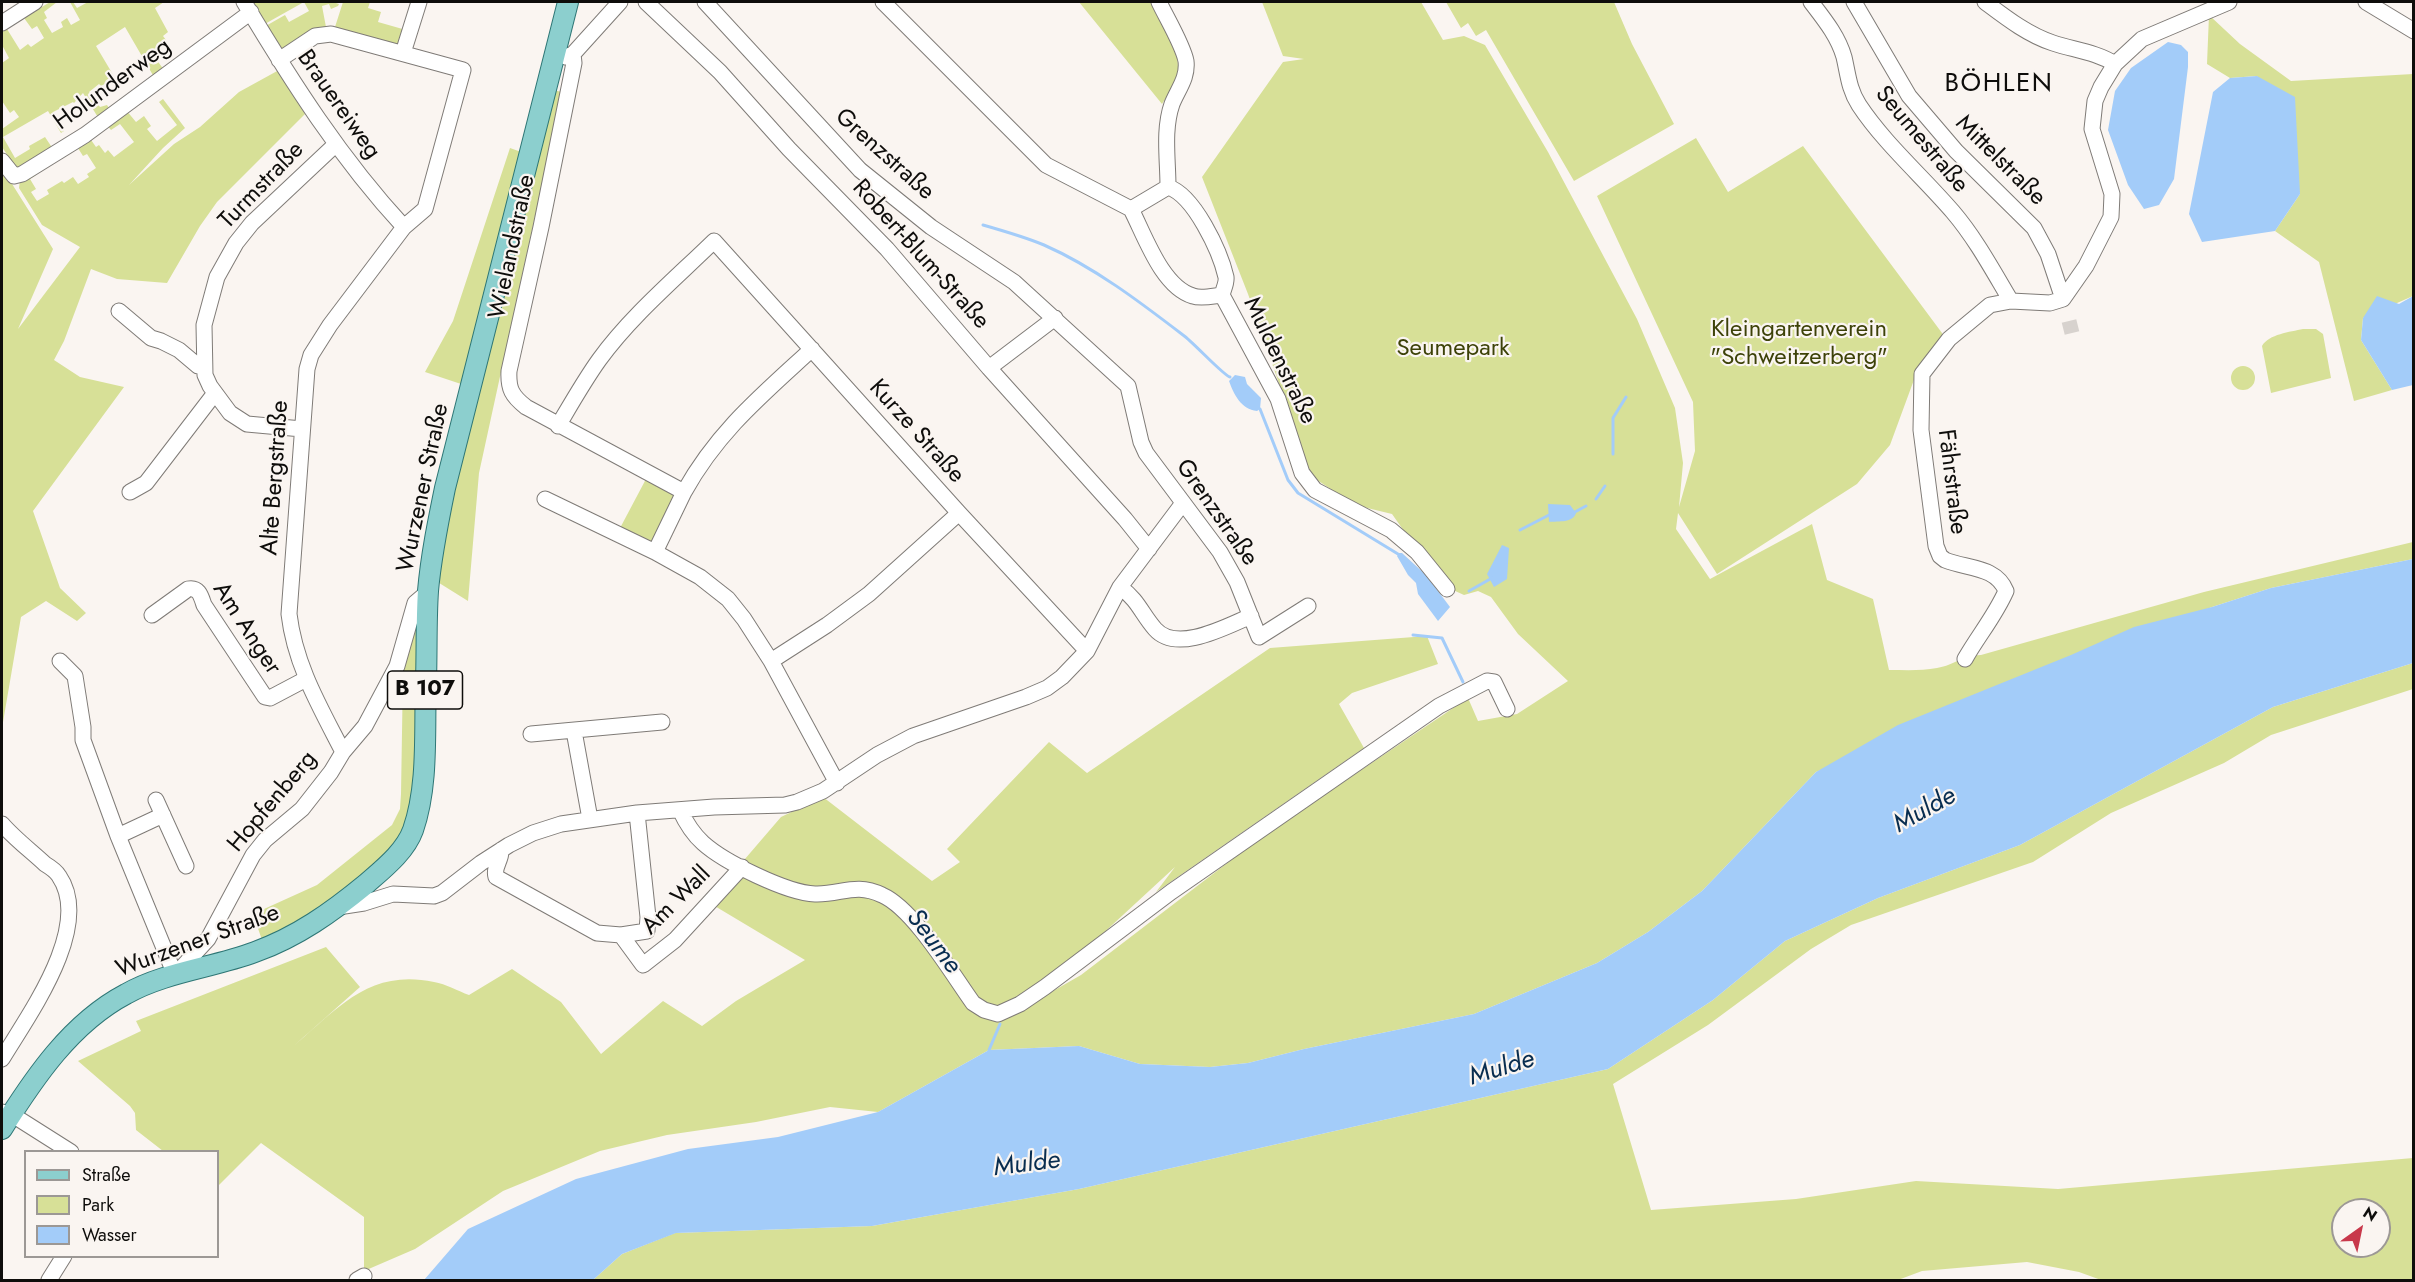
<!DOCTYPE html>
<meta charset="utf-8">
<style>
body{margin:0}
#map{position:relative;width:2415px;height:1282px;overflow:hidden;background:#faf5f1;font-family:Jost,sans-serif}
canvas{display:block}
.frame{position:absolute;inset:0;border:3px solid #0e0d0b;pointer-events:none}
.legend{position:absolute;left:24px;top:1150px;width:195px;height:108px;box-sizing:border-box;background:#faf5f1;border:2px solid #9c9895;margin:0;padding:8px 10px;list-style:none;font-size:18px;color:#0e0d0b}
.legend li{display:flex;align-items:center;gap:12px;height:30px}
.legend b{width:30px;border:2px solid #9c9895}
.north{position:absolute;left:2331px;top:1198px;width:60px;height:60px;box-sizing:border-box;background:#faf5f1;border:2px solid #9c9895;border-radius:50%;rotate:33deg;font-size:16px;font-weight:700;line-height:24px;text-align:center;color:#0e0d0b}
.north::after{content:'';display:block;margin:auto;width:21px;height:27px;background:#c8384b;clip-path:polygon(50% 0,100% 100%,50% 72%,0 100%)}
</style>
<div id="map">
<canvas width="2415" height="1282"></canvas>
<div class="frame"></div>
<ul class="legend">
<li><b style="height:8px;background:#8ccfce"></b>Straße</li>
<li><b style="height:16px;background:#d7e097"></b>Park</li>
<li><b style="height:16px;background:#a3ccf9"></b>Wasser</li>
</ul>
<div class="north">N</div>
</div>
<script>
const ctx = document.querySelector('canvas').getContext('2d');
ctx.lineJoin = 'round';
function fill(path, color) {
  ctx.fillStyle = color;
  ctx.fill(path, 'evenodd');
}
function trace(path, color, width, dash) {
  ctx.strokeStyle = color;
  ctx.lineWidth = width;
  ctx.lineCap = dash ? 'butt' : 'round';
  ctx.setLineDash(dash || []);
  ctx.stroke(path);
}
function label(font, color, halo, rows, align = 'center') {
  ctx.font = font + ' Jost,sans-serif';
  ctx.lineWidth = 4.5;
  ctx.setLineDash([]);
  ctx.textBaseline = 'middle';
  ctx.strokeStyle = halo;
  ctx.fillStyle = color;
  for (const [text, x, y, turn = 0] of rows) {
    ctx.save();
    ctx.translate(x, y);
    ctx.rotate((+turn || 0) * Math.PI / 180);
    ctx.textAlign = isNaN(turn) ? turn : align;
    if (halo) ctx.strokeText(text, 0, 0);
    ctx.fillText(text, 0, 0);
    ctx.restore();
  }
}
const green = new Path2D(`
 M50 2H57L44 12 47 18 44 20 52 33 63 27 61 22 67 18 71 25 80 20 70 2H73L77 8 88 2H164L155 8 168 32 163 36 166 40 151 52 164 70 154 77 125 27 96 46 115 78 101 86 99 84 89 92 100 107 107 105 110 110 99 119 83 93 74 103 73 102 53 112 64 131 61 133 48 111 3 137 15 158 30 149 29 146 45 137 53 149 25 167 16 168 2 147V129L19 117 14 110 10 113 2 101V63L9 58 2 45V32L7 29 20 50 28 44 31 47 44 38 37 26 32 29 24 18Z
 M249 2H333L339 4 338 6 331 9 329 4 322 6 326 27H321L285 50 277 47 264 27 285 15 289 22 309 11 304 2 263 25Z
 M343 2H370L368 8 381 12 378 22 406 30 403 41 394 46 335 27Z
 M1079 2H1151C1162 24 1187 57 1175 83 1172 90 1166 97 1162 104Z
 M1262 2H1421L1443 40 1464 36 1485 45 1548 152 1637 319 1675 408 1683 463 1679 507 1695 451 1693 402 1597 196 1696 138 1728 192 1803 146 1942 333 1943 340 1915 377 1890 445 1857 484 1717 574 1678 513 1676 529 1710 579 1812 524 1827 580 1873 599 1889 670C1905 670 1922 671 1937 668 1956 665 1959 656 1981 655L2204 592 2413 542V559L2271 588 2212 607 1816 772 1702 891 1648 932 1597 963 1474 1014 1304 1049 1248 1063 1210 1067 1140 1064 1079 1046 989 1050 878 1112 830 1107 756 1122 667 1135 600 1151 503 1191 415 1249 364 1271V1217L261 1143 219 1185 218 1184V1152L163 1151 136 1130 135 1113 130 1106 78 1061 141 1031 136 1021 326 947 360 987 289 1050C336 1011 367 968 434 982 446 984 458 991 469 995L512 969 561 1002 601 1054 663 1001 702 1026 736 1001 805 960 708 902 781 817 823 797 932 881 960 862 947 849 1049 742 1087 773 1270 648 1427 636 1438 664 1352 693 1339 704 1364 748 1156 892 1175 867 1020 1010 1081 975 1256 841 1468 698 1478 721 1517 714 1568 681 1518 634 1491 597 1478 591 1464 595 1442 585 1392 514 1355 505 1311 476 1248 294 1202 177 1283 62 1304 59 1283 56Z
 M1446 2H1614L1632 44 1674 124 1574 181 1486 30 1476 36 1468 23 1461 28Z
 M2209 15 2240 44 2291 81 2413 74V296L2363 318 2361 340 2392 390 2354 401 2319 262 2275 231 2300 194 2257 76 2230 78 2207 64Z
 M279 70 305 114 217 202 200 226 167 283 117 279 91 269 64 341 54 360 80 377 124 387 33 511 60 588 86 613 77 621 46 601 21 617 2 728V168L53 249 18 329 80 247 42 225 19 188 20 180 34 171 36 175 30 179 36 189 31 192 37 201 49 194 47 190 62 181 64 183 73 177 78 184 89 177 87 174 96 168 87 154 83 156 76 145 89 137 96 147 99 145 105 153 108 150 114 157 134 142 120 124 111 130 106 124 126 110 136 122 144 116 151 126 147 129 157 141 177 125 159 102 163 99 185 128 163 148 129 185 174 144 200 127 239 92Z
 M553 90 562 92 479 473 468 601 436 581 440 544Z
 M510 148 524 153 461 384 425 372 453 321Z
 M2303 329H2316L2323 334 2331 378 2271 393 2262 346C2269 334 2290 332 2303 329Z
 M2231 378a12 12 0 1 1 24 0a12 12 0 1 1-24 0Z
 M646 479 674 495 675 498 652 542 646 543 619 530Z
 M417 619 415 794 412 814 397 845 336 901 281 934 262 940 253 914 317 885 392 825 400 809 401 794 403 671Z
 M2413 663V689L2271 735 2224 763 2111 813 2033 862 1851 925 1811 949 1708 1025 1613 1084 1651 1210 1796 1199 1916 1181 2058 1189 2413 1158V1280H2101L2079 1272 2027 1262 1922 1271 1898 1280H593L622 1254 675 1233 872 1226 1079 1189 1608 1069 1713 1000 1785 941 1878 898 2020 845 2273 707ZM2343 1210H2379V1246H2343Z`);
const water = new Path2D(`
 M2168 42 2181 45 2188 52V67L2174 179 2159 205 2144 209 2128 185 2108 130 2115 91 2131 68Z
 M2257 76 2295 97 2300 194 2275 231 2202 242 2189 214 2213 92 2230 78Z
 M2377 296 2399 304 2413 296V385L2392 390 2361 340 2363 318Z
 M1235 375 1245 377 1247 384 1261 398 1260 409 1257 411C1241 409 1234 395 1229 381Z
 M1548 504 1570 505 1576 513C1573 523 1559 521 1549 522Z
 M1502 545 1509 548 1507 579 1494 587 1487 574Z
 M1399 553H1402L1426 575 1450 607 1438 621 1418 594 1416 583 1408 575 1397 556Z
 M2413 559V663L2273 707 2020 845 1878 898 1785 941 1713 1000 1608 1069 1079 1189 872 1226 676 1233 622 1254 593 1280H424L468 1229 576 1179 688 1149 778 1137 878 1112 989 1050 1079 1046 1140 1064 1210 1067 1248 1063 1304 1049 1474 1014 1597 963 1648 932 1702 891 1816 772 1898 725 2071 655 2134 627 2212 607 2271 588Z`);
const stream = new Path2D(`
 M983 225C1004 231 1025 237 1044 245 1094 267 1140 302 1183 335 1193 342 1224 376 1230 377
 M1260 409 1288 480 1298 493 1398 554
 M1613 454V418L1626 397
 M1596 499 1605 486
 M1573 513 1586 506
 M1520 530 1551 514
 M1469 591 1492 578
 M1413 635 1442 638 1463 682
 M989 1050 1000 1024`);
const minorTunnel = new Path2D(`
 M2069 321 2072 333`);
const minor = new Path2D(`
 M244 2C292 82 341 159 404 227
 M646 2 720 72 789 149 887 249 989 368 1125 519 1149 549
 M705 2 860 170 931 227 1014 282 1128 386 1141 442 1146 453 1220 552 1237 582 1259 637 1308 606
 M883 2 1046 165 1131 209 1168 187C1194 195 1220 251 1226 277 1227 283 1223 290 1222 295L1278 399 1302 473 1315 490 1391 530 1417 552 1447 589
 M1159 2C1166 17 1183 45 1186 61 1188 78 1178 89 1172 104 1163 130 1168 159 1168 187
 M1811 2C1824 19 1838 36 1844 57 1848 74 1849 90 1859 105 1884 143 1923 177 1953 212 1976 239 1993 271 2011 301
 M1854 2 1909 96 1956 151 2034 228 2048 254 2063 299
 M1985 2C2005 17 2028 35 2053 43 2074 50 2096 52 2115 64
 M2366 2 2414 31
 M2 23 35 2
 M403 53 419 2
 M573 54 574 63 541 227 509 371C508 389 512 396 526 407L684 492 655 552
 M566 57 573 54 620 2
 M279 60 315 36 331 34 463 70 425 209 404 227 330 325 311 355 307 369 289 614C295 665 320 707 343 752
 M2 161 14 176 22 174 85 135 251 12
 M1131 209C1145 236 1162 287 1193 296 1201 299 1213 296 1222 295
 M119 311 151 338 161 341 179 350 198 366 203 367
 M989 368 1055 318
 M558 426C571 404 584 381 599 360 631 316 675 279 714 241L959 513 1087 651
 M302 429 247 424 230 413 210 386 205 375 204 325 217 277 236 243 252 223 335 145
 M130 492 146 483 215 393
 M684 492C718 431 762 395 812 349
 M545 499 655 552 700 577 728 599 744 619 771 661 837 783
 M1120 587C1139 601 1141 613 1155 629 1177 654 1227 626 1251 616
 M152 615 188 589C199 587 201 596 204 605L265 697 270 698 306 679
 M1965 659C1978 636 1995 616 2006 591 1996 566 1967 569 1945 560L1940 556 1936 546 1921 430 1922 374 1949 339 1990 305 2011 301 2050 303 2063 299 2086 266 2111 217 2112 194 2092 129 2095 101 2101 87 2115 64 2142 39 2229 2
 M60 661 75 676 83 727V740L118 836 175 975 208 939 253 855 265 840 302 809 331 772 343 752 365 726 397 666 415 603 428 592
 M771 661 827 625 869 594 959 513
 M574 731 590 819
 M531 734 662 722
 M156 800 186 866
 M680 810C686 823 693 834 703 843 724 862 787 893 815 894 841 895 855 882 882 895 914 909 952 974 973 1003L984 1010 998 1014 1020 1004 1045 987 1171 892 1439 706 1487 681 1494 682 1507 709
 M2 824C14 838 31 851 45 864 50 867 56 871 59 876 94 927 27 1017 2 1059
 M118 836 163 815
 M501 850C502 860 493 867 496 877L597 933 621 935 647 931 648 917 637 813
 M338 907 364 903 393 894 434 896 442 893 481 863 509 845 533 833 561 824 637 813 714 807 785 805 797 802 823 791 877 755 913 736 1026 697 1047 688 1062 677 1087 651 1120 587 1183 503
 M621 935 643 965 675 940 742 867
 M2 1112 11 1114 71 1152
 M49 1280 64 1256
 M357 1280 364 1276`);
const major = new Path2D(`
 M2 1129C34 1078 71 1023 126 994 165 972 212 968 255 952 297 937 332 912 366 884 383 869 405 852 413 830 429 784 424 729 426 681 427 651 426 621 428 591 431 556 438 522 445 488L568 2`);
const shields = [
 [425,690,75]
];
const shieldNames = [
 ["B 107",425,690]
];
const streetNames = [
 ["Holunderweg",113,85,-36],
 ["Brauereiweg",338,105,55],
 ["Seumestraße",1921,140,50],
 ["Grenzstraße",884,155,42],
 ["Mittelstraße",2000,161,45],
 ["Turmstraße",262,186,-46],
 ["Wielandstraße",513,247,-78],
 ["Robert-Blum-Straße",920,255,48],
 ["Muldenstraße",1279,361,64],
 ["Kurze Straße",916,432,48],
 ["Alte Bergstraße",276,478,-86],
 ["Fährstraße",1951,482,83],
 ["Wurzener Straße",424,488,-78],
 ["Grenzstraße",1216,513,55],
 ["Am Anger",246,629,57],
 ["Hopfenberg",273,802,-50],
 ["Am Wall",677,901,-45],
 ["Wurzener Straße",198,942,-20]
];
const parkNames = [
 ["Kleingartenverein",1799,330],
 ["\"Schweitzerberg\"",1799,358],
 ["Seumepark",1453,349]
];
const neighbourhoodNames = [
 ["BÖHLEN",1999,85]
];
const waterNames = [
 ["Mulde",1925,811,-29],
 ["Seume",933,942,53],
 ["Mulde",1502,1069,-17],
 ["Mulde",1027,1165,-7]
];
fill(green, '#d7e097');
fill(water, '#a3ccf9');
trace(stream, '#a3ccf9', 3);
trace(minorTunnel, '#d7d2ce', 15, [15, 8]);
trace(minor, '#7f7b77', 17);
trace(major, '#2e7675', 22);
trace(minor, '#fff', 15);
trace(major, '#8ccfce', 20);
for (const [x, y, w] of shields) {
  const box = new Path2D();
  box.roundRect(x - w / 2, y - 19, w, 38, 4.5);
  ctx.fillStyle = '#faf5f1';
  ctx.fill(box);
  trace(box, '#0e0d0b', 1.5);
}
label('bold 22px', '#0e0d0b', null, shieldNames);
label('24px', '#0e0d0b', '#faf5f1', streetNames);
label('24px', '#3d4208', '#faf5f1', parkNames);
ctx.letterSpacing = '1.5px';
label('26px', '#0e0d0b', '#faf5f1', neighbourhoodNames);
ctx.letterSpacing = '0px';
label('italic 26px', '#082d50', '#faf5f1', waterNames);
</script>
